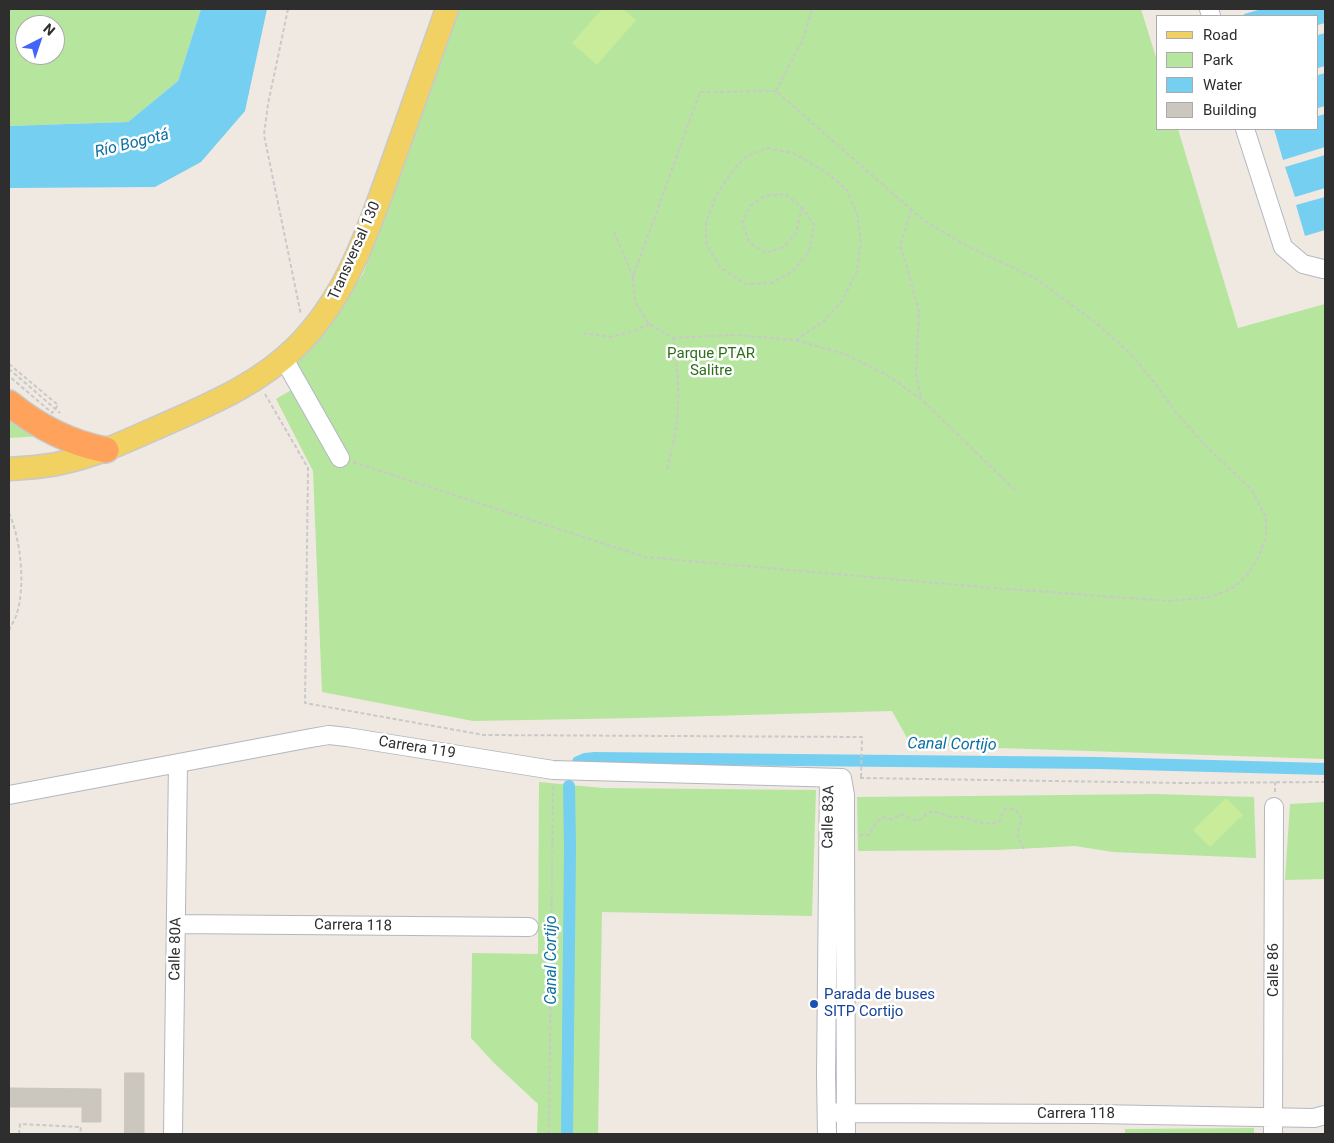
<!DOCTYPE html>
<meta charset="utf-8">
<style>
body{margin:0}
#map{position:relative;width:1334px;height:1143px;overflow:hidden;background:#efe9e1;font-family:Roboto,sans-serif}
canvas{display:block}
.frame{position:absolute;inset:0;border:10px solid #2e2e2e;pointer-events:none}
.legend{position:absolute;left:1156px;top:15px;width:162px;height:115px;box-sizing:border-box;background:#fff;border:1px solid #ababab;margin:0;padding:6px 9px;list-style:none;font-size:15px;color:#2e2e2e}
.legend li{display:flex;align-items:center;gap:10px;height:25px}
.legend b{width:25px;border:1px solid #ababab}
.north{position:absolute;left:15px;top:15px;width:50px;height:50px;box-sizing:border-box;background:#fff;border:1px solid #ababab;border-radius:50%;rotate:41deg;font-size:14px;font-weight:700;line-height:20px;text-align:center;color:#2e2e2e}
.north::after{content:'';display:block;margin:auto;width:18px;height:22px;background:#4264fb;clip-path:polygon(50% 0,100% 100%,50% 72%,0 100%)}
</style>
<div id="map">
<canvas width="1334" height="1143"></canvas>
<div class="frame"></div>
<ul class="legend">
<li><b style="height:6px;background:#f2d163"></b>Road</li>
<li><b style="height:14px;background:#b6e59e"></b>Park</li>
<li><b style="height:14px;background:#75cff0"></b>Water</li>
<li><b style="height:14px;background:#cbc7bf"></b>Building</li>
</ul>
<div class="north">N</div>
</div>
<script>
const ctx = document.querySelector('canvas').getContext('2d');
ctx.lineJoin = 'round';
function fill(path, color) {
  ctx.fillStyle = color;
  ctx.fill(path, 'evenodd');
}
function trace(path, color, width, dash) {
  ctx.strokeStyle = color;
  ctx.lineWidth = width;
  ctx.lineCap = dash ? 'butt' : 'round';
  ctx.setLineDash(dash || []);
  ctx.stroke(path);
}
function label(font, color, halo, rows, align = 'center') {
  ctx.font = font + ' Roboto,sans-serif';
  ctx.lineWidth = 5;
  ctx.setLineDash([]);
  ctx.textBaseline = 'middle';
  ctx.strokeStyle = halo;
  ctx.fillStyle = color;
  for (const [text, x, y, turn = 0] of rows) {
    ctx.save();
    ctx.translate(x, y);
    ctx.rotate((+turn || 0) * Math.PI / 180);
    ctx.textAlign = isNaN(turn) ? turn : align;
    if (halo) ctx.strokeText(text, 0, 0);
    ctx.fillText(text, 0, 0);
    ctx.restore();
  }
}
const green = new Path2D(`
 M9 9H201L178 81 128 122 9 126ZM25 25H55V55H25Z
 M458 9H1141L1158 64V129H1178L1238 328 1325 304V759L911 745 892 711 636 718 473 721 322 692 313 471 276 399 305 382 295 360 327 324 363 274Z
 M9 412 44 436 9 438Z
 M539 782 603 788 816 790 812 916 602 912 598 1134H537L538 1104 494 1063 471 1038 472 953 538 954Z
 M1156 794 1254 797 1256 858 1113 852 1075 846 997 850 858 851 857 797 972 796Z
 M1325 802V879L1285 880 1290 804Z
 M1254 1128V1134H1125V1129Z`);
const pitch = new Path2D(`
 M602 9H623L636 20 597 65 572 43Z
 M1226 798 1243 815 1210 847 1193 830Z`);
const water = new Path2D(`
 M201 9H267L245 111 201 162 155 187 9 188V126L128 122 178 81Z
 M1262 9H1325V23L1318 25V16H1244V14Z
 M1325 33V66L1318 68V35Z
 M1325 73V106L1318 108V75Z
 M1325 114V147L1283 160 1274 129H1318V116Z
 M1325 155V188L1295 197 1285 167Z
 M1325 197V230L1305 236 1296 205Z`);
const canal = new Path2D(`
 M578 762 585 759 595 758 1098 763 1325 769
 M567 1134 570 849 569 786`);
const building = new Path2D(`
 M125 1073H144V1134H125Z
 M9 1088 101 1089V1122H82V1107H9Z`);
const path = new Path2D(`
 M288 9 268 104 264 135 301 315
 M776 91 803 39 812 9
 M912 209 900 246 909 274 919 312 916 372 921 399
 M614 232 633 277
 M583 333 611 337 634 331 649 324
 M796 340 847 355 887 375 921 399 1017 492
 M9 369 60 413
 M265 394 308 468 305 703 484 735 862 737 861 778
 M353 462 645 557 981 587 1168 601 1211 597 1235 587 1248 574 1259 556 1266 536V518L1252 490 1210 450 1177 414 1157 386 1131 354 1095 322 1035 278 967 246 923 220 776 91 700 92 633 277 635 302 649 324 673 338 735 335 796 340 824 321 842 301 857 271 861 240 857 214 847 190 826 172 793 153 767 148 745 157 730 174 715 198 706 223V244L721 268 746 284 771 283 792 272 809 252 814 225 802 207 785 194 764 196 750 206 742 222 749 242 766 253 784 247 796 233 802 207
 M667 469C672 448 678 426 678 404 679 382 676 360 673 338
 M9 513C21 540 26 588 16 616 14 621 11 626 9 630
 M860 778 1181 783 1325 782
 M1275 792V782
 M859 835H869C872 828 876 822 883 817L892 819 902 814C926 831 921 808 936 812 941 813 945 816 951 817 955 818 958 816 962 817 974 819 988 828 1000 821 1003 810 1004 805 1017 811L1022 820C1015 835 1017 835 1024 849
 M19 1134 20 1124 81 1127 80 1134
 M549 1134 553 785`);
const minor = new Path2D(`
 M1209 9 1211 16
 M1245 129 1283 247 1303 264 1323 269H1325
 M284 359 340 458
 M9 795 311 738 329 735 347 737 553 770 842 778 845 795V834L846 1134
 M176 924 529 927
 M827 1112 845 1113 1095 1114 1314 1118 1325 1115
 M173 1134 178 763
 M827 1134 826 1076 829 778
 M1273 1134 1274 807`);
const major = new Path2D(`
 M9 469C26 468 44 467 61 463 100 455 135 437 170 422 215 402 261 382 296 347 348 296 370 225 394 158 412 108 429 59 447 9`);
const highway = new Path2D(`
 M9 403C37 426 70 443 106 450`);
const pathBridge = new Path2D(`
 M9 364 58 405 52 413 9 376`);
const markers = [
 [814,1004,5,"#1a4fb4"]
];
const streetNames = [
 ["Transversal 130",355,251,-66],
 ["Carrera 119",417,748,9],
 ["Calle 83A",829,817,-89],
 ["Carrera 118",353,926,1],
 ["Calle 80A",176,949,-89],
 ["Calle 86",1274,970,-90],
 ["Carrera 118",1076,1114]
];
const parkNames = [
 ["Parque PTAR",711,354],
 ["Salitre",711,371]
];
const transitNames = [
 ["Parada de buses",824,995],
 ["SITP Cortijo",824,1012]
];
const waterNames = [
 ["Río Bogotá",132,144,-14],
 ["Canal Cortijo",952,745,1],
 ["Canal Cortijo",552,960,-90]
];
fill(green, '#b6e59e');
fill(pitch, '#c9ec9a');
fill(water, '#75cff0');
trace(canal, '#75cff0', 12);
fill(building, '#cbc7bf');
trace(building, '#cbc5ba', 1);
trace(minor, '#b4b7c1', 20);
trace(major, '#c9c9c9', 25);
trace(highway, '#c9c9c9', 28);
trace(path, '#c9c9c9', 2, [4, 2.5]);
trace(minor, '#fff', 18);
trace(major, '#f2d163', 22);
trace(highway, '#ffa35c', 25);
trace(pathBridge, '#c9c9c9', 2, [4, 2.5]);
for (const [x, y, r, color] of markers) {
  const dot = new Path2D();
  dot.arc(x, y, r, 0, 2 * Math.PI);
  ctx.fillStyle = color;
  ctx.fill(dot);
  trace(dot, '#fff', 2);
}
label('15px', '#2e2e2e', '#fff', streetNames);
label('15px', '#2c6e1b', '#fff', parkNames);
label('15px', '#164399', '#fff', transitNames, 'left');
label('italic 16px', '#0d6fa3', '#fff', waterNames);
</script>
